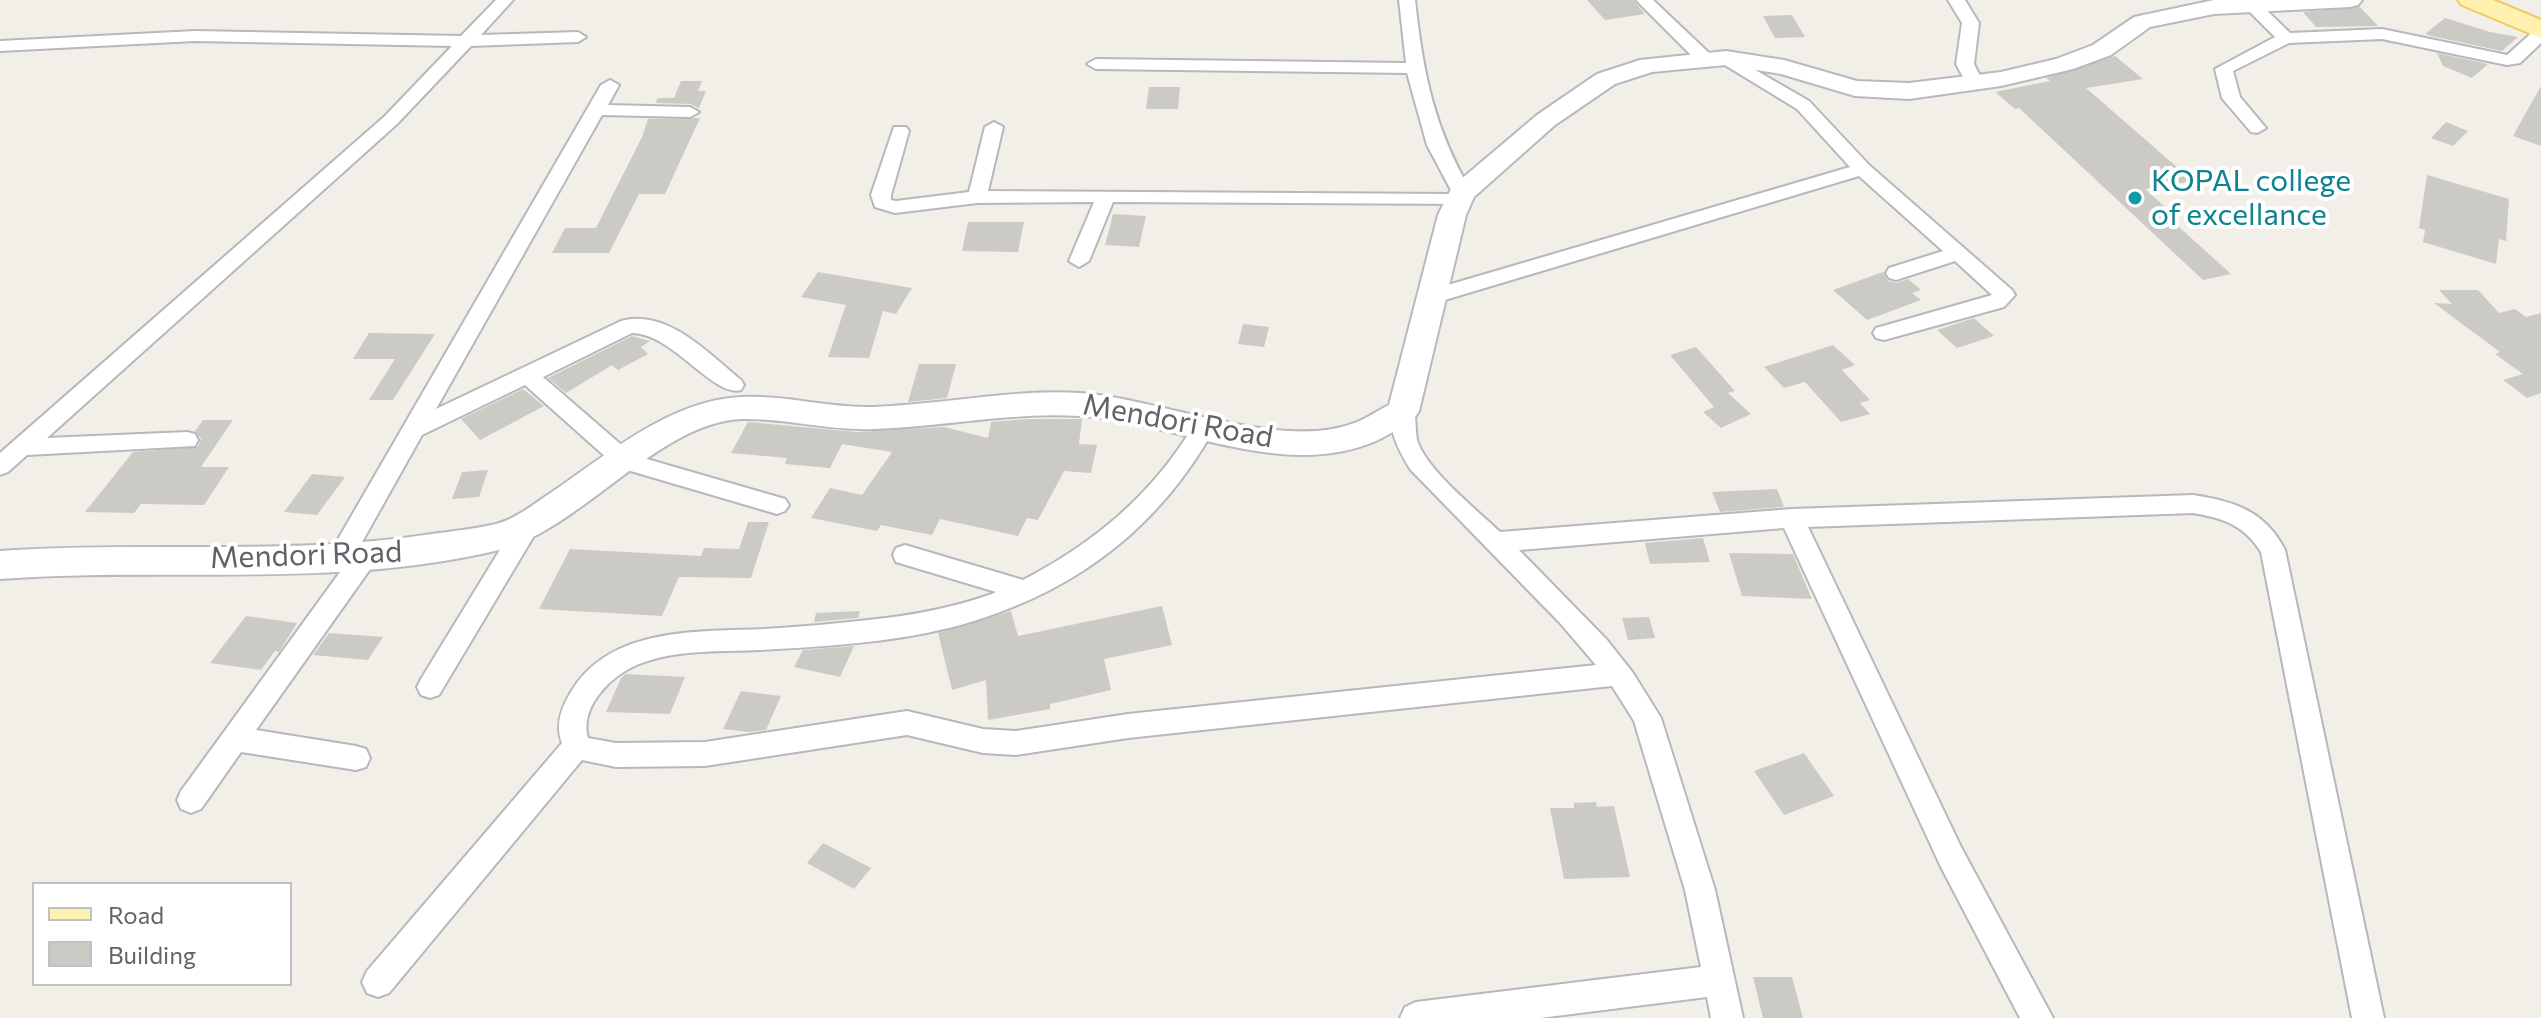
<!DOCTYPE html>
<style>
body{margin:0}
#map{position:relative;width:2541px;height:1018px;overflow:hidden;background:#f1efe8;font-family:Commissioner,sans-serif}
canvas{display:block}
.legend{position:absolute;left:32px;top:882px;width:260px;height:104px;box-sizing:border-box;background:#fff;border:2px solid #bfc1c3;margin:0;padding:10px 14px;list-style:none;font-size:24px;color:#5f6368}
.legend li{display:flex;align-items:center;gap:16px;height:40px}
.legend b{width:40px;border:2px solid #bfc1c3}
</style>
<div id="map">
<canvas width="2541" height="1018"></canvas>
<ul class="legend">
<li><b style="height:10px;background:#fff2af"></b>Road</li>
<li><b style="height:22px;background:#cccac5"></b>Building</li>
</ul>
</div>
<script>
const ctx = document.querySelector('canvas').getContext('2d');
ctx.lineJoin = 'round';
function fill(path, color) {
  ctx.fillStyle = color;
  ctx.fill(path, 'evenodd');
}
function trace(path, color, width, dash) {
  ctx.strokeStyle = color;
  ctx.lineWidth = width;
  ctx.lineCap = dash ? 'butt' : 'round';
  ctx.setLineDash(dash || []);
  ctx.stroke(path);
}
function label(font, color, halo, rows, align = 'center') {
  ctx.font = font + ' Commissioner,sans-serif';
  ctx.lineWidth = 8;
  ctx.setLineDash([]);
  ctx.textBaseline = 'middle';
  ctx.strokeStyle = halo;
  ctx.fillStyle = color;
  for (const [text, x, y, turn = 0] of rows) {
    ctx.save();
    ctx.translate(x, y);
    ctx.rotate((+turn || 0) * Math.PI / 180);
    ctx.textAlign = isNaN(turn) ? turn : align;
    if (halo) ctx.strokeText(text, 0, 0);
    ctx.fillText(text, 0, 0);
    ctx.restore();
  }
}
const building = new Path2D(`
 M1587 0H1633L1645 14 1605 20Z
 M2360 7 2378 26 2316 27 2303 12Z
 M1792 15 1805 37 1775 38 1763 16Z
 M2445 18 2490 32 2518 37 2502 51 2427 35 2426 33Z
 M2437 53 2488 64 2472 78 2443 66Z
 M2115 56 2143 79 2086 88 2193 181 2145 189 2165 207 2158 208 2231 274 2203 280 2019 108 2015 109 1995 92 2050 81 2046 78Z
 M681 81H702L698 91H706L699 108 690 104 655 103 658 98H674Z
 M2541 86V146L2513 136Z
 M1149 87H1180L1178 109H1146Z
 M695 118H700L665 194H639L609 253H552L565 228H596L642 137 648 119Z
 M2446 122 2468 131 2453 146 2431 138Z
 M2427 175 2509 199 2506 241 2499 239 2496 264 2423 242 2425 230 2419 228Z
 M1113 214 1146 216 1139 247 1105 245Z
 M968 222H1024L1018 252 962 251Z
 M818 272 912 288 896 314 883 311 869 358 828 357 846 305 801 297Z
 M1883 272 1888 281 1897 283 1908 279 1921 290 1912 293 1921 300 1867 320 1833 290Z
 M2439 290H2478L2499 313 2515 309 2526 317 2541 313V393L2527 398 2503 380 2523 374 2495 354 2500 352 2434 303 2452 304Z
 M1974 318 1994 336 1957 348 1937 330Z
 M1243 324 1269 327 1264 347 1238 344Z
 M369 333 435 334 393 400H369L395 359H353Z
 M632 336 650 341 641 347 648 354 618 370 612 365 566 393 548 378Z
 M1833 345 1855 365 1842 370 1870 400 1860 403 1870 414 1841 422 1805 382 1784 388 1764 367Z
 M1696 347 1735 391 1728 393 1751 414 1721 428 1703 412 1714 407 1670 355Z
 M919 364H956L947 398 908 402Z
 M523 389 544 406 480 440 461 419Z
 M1028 419H1082L1079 444 1097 445 1091 473 1064 471 1038 520 1027 518 1018 536 940 519 932 535 881 525 877 531 811 518 830 488 862 495 892 452 842 444 830 468 785 464 787 458 731 453 748 422 857 432 944 427 988 438 991 422Z
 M203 420H233L201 467H229L204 505 141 504 134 513 85 512 133 452 198 447 201 439 195 431Z
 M488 470 479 497 452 499 462 472Z
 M312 474 345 477 317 515 284 512Z
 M1777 489 1784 507 1720 512 1712 492Z
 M748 522H769L751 578 679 577 662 616 539 609 570 549 701 556 704 548 739 549Z
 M1703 538 1710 562 1650 564 1645 543Z
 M1729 553 1793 554 1812 599 1742 596Z
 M1162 606 1172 645 1104 659 1111 690 1050 704V709L988 720 986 680 952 690 938 633 1011 611 1018 636Z
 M860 611 858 618 814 622 816 613Z
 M246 616 297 623 279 652 275 651 261 670 210 663Z
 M1649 617 1655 638 1628 640 1622 618Z
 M329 633 383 637 368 660 313 655Z
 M854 646 840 677 794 667 803 650Z
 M626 674 685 677 670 714 606 712 621 678Z
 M741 691 781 696 766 730 748 732 723 729Z
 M1804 753 1834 796 1784 815 1754 771Z
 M1596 802 1597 807 1614 806 1630 877 1564 879 1550 808H1574V803Z
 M823 843 871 868 854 889 807 863Z
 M1753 977H1792L1803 1018H1763Z`);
const minor = new Path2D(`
 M496 0H513L481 35 578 32 586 37 578 42 471 46 397 124 47 438 187 432 195 434 198 440 195 446 27 455 8 472 0 475V453L385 116 452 46 195 41 0 51V41L195 31 461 36Z
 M1399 0H1415C1423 73 1434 129 1472 193L1466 204 1113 202 1089 261 1079 267 1069 261 1094 202 977 203 895 213 875 207 871 195 894 127H906L909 131 891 195V200L896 201 969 192 985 127 994 122 1003 127 988 191 1453 194 1427 145 1407 73 1096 69 1087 64 1096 59 1406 63Z
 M1636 0H1653L1710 54 1713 58 1710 62H1698Z
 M1948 0H1965L1979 23 1974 64 1983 82 1980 86H1968L1956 64 1962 23Z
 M2244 0H2256L2290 33 2382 29 2507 55 2535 30 2541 29V43L2520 63 2507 65 2382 39 2289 43 2233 71 2240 97 2266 128 2257 133 2251 132 2222 98 2215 69 2275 37 2244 6Z
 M1726 53 1809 101 1869 165 2012 290 2015 295 2004 307 1884 340 1876 338 1873 333 1876 328 1992 295 1955 261 1896 280 1889 278 1886 273 1889 268 1943 251 1859 176 1438 302H1424L1421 297 1424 292 1850 167 1797 109 1720 62 1717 58 1720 54Z
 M610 80 619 85 608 105 690 107 699 112 690 117 602 115 436 409 621 321C667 308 709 354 741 380L744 385 741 390C714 398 672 333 632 333L543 377 633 455 785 499 789 505 785 511 777 514 617 467 525 385 422 435 357 551 364 548 373 551 376 558 373 565 256 730 356 746 366 749 370 758 366 767 356 770 241 752 201 809 191 813 181 809 177 800 181 791 343 568 330 567 327 560 330 553 601 85Z
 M1403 403 1411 405C1418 417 1414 431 1418 443 1430 473 1477 510 1500 532L1792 509 2193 495C2234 501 2265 511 2285 550L2384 1018H2352L2261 552C2244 525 2223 518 2193 513L1808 527 1961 847 2053 1018H2020L1941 867 1784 528 1519 550 1607 640 1633 673 1661 718 1715 890 1743 1018H1711L1707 997 1540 1018H1400L1405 1007 1416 1002 1701 967 1685 890 1634 721 1612 686 1128 738 1016 755 983 753 907 735 705 766 616 767 582 760 389 993 378 997 367 993 362 982 367 971 562 743C555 725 561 708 571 692 610 626 699 632 765 629 799 627 833 624 868 620 910 616 952 608 992 594L996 592 896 562 893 555 896 548 905 545 1023 580C1094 543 1152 495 1194 425H1210L1213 431C1159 526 1081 587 977 620 908 642 832 646 760 650 720 652 677 649 639 664 612 675 579 706 588 738L616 743 705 742 907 711 983 729 1016 731 1128 714 1596 665 1560 623 1410 469C1400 452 1384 425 1395 405Z
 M529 515 538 517 541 524 439 695 430 698 421 695 417 687 421 679 520 517Z`);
const secondary = new Path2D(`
 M2214 0H2362L2358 5 2350 7 2214 14 2150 27 2111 55 2073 69 2001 86 1909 99 1855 96 1781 74 1726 65 1652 72 1615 84 1555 125 1474 197 1466 215 1419 411 1414 419C1402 426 1389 435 1376 441 1280 482 1176 421 1079 416 1010 412 943 427 874 429 830 431 786 418 742 419 658 422 581 530 499 550 336 589 166 567 0 579V551C144 541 289 556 432 534 453 531 475 529 496 524 516 519 535 503 552 492 608 454 672 399 743 397 786 395 829 408 872 407 942 405 1010 389 1080 393 1160 398 1282 453 1357 422 1368 418 1378 410 1389 405L1438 215 1452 187 1537 115 1597 74 1640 60 1726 51 1784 60 1857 81 1909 83 2001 72 2056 59 2093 45 2134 17Z`);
const primary = new Path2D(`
 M2458 0H2493L2541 20V38L2462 5Z`);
const markers = [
 [2135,198,8,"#0f9aa8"]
];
const cultureNames = [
 ["KOPAL college",2151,181],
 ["of excellance",2151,215]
];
const streetNames = [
 ["Mendori Road",1178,421,10],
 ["Mendori Road",306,555,-2]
];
fill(building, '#cccac5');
trace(minor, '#b5b8bc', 4);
trace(secondary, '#b6babf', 4);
trace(primary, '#f2c960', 4);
fill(minor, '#fff');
fill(secondary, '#fff');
fill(primary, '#fff2af');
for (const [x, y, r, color] of markers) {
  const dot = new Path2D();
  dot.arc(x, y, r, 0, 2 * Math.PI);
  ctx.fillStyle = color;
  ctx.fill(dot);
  trace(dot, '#fff', 3);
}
label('30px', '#0d838f', '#fff', cultureNames, 'left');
label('30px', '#5f6368', '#fff', streetNames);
</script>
